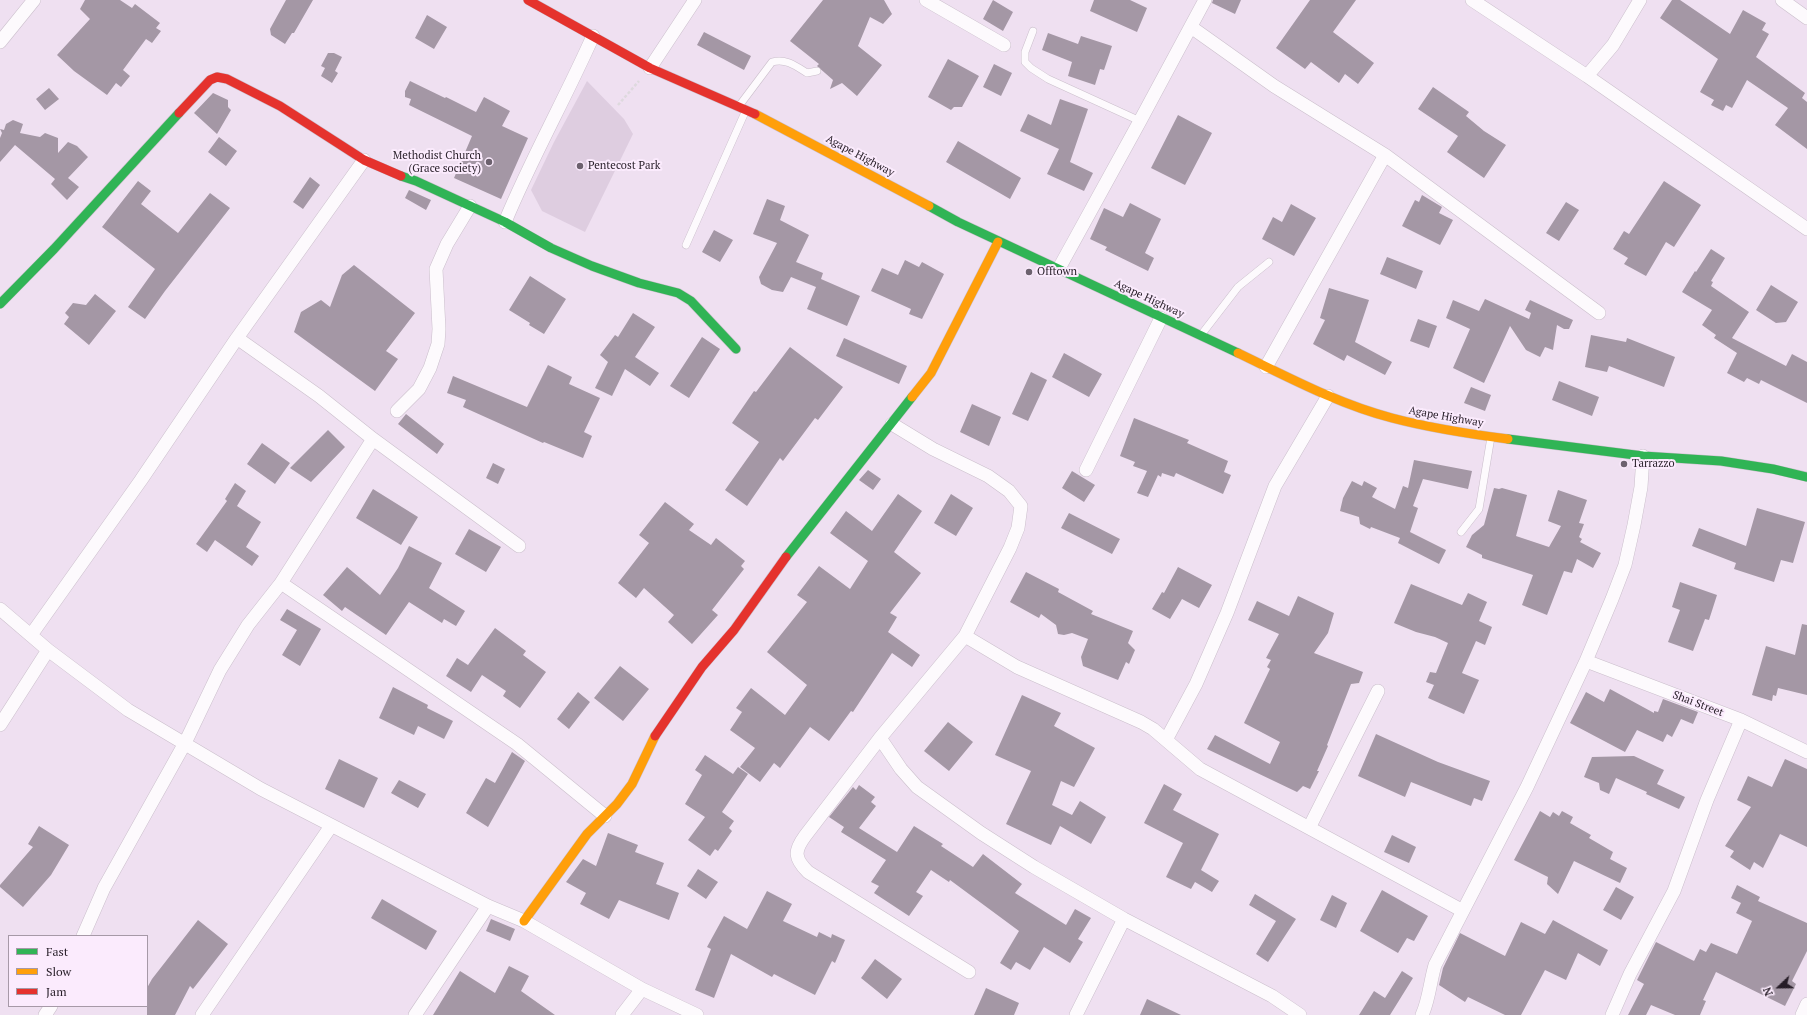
<!DOCTYPE html>
<style>
body{margin:0}
#map{position:relative;width:1807px;height:1015px;overflow:hidden;background:#efe0f1;font-family:"PT Serif",serif}
canvas{display:block}
.legend{position:absolute;left:8px;top:935px;width:140px;height:72px;box-sizing:border-box;background:#fbebfd;border:1px solid #a699a7;margin:0;padding:5px 7px;list-style:none;font-size:12px;color:#261d27}
.legend li{display:flex;align-items:center;gap:8px;height:20px}
.legend b{width:20px;border:1px solid #a699a7}
.north{position:absolute;left:1759px;top:967px;width:40px;height:40px;-webkit-text-stroke:3px #fbebfd;paint-order:stroke;rotate:248deg;font-size:11px;font-weight:700;line-height:16px;text-align:center;color:#261d27}
.north::after{content:'';display:block;margin:auto;width:14px;height:18px;background:#261d27;clip-path:polygon(50% 0,100% 100%,50% 72%,0 100%)}
</style>
<div id="map">
<canvas width="1807" height="1015"></canvas>
<ul class="legend">
<li><b style="height:5px;background:#30b455"></b>Fast</li>
<li><b style="height:5px;background:#ff9f0a"></b>Slow</li>
<li><b style="height:5px;background:#e5322d"></b>Jam</li>
</ul>
<div class="north">N</div>
</div>
<script>
const ctx = document.querySelector('canvas').getContext('2d');
ctx.lineJoin = 'round';
function fill(path, color) {
  ctx.fillStyle = color;
  ctx.fill(path, 'evenodd');
}
function trace(path, color, width, dash) {
  ctx.strokeStyle = color;
  ctx.lineWidth = width;
  ctx.lineCap = dash ? 'butt' : 'round';
  ctx.setLineDash(dash || []);
  ctx.stroke(path);
}
function label(font, color, halo, rows, align = 'center') {
  ctx.font = font + ' "PT Serif",serif';
  ctx.lineWidth = 4;
  ctx.setLineDash([]);
  ctx.textBaseline = 'middle';
  ctx.strokeStyle = halo;
  ctx.fillStyle = color;
  for (const [text, x, y, turn = 0] of rows) {
    ctx.save();
    ctx.translate(x, y);
    ctx.rotate((+turn || 0) * Math.PI / 180);
    ctx.textAlign = isNaN(turn) ? turn : align;
    if (halo) ctx.strokeText(text, 0, 0);
    ctx.fillText(text, 0, 0);
    ctx.restore();
  }
}
const green = new Path2D(`
 M587 81 624 119 633 134 585 232 542 211 531 190 554 142Z`);
const building = new Path2D(`
 M85 0H120L132 8 135 4 160 23 156 28 161 31 152 43 146 39 123 70 130 76 121 87 116 83 107 95 74 71 57 55 90 19 80 9Z
 M286 0H313L294 33H292L285 44 271 35 270 29Z
 M823 0H884L892 14 883 24 870 17 858 46 882 65 857 96 842 83 830 89 833 80 817 66 819 64 790 41Z
 M993 0 1013 12 1003 31 983 19Z
 M1094 0H1130L1147 8 1137 32 1090 11Z
 M1213 0H1241L1235 14 1212 3Z
 M1310 0H1356L1333 32 1374 63 1358 84 1345 74 1339 83 1311 62 1305 69 1276 48Z
 M1672 0H1680L1730 34 1743 10 1766 23 1762 30 1769 34 1756 57 1805 93 1802 98 1807 102V149L1775 125 1788 108 1747 80 1732 108 1726 105 1723 111 1711 105 1714 100 1700 92 1718 59 1660 18Z
 M427 15 447 27 434 49 415 38Z
 M704 32 751 56 744 70 697 45Z
 M1048 33 1078 44 1081 36 1112 46 1104 70 1100 69 1095 85 1068 76 1072 62 1042 50Z
 M328 53H334L342 57 335 71 338 73 332 83 321 76 325 68 321 66Z
 M948 59 979 76 962 107H954L951 110 928 97Z
 M994 64 1012 73 1001 96 983 87Z
 M410 81 445 98 446 97 476 112 484 97 510 111 502 126 528 138 501 199 454 178 472 136 409 105 411 99 405 97V91Z
 M1433 87 1469 112 1466 116 1484 131 1506 145 1484 178 1447 152 1458 136 1418 109Z
 M49 88 59 99 45 110 36 99Z
 M213 93 228 100V107L231 110 217 134 194 113Z
 M1060 99 1088 109 1070 162 1093 173 1084 191 1047 174 1059 149 1020 131 1028 114 1051 125Z
 M1178 115 1212 133 1185 185 1151 168Z
 M13 120 23 124 20 133 40 137 45 133 58 138V153L68 142 77 146 88 157 68 178 79 187 67 200 51 184 55 179 15 145 0 162V138L2 133 0 129 4 130 6 124Z
 M219 137 237 151 226 166 208 152Z
 M958 141 1021 178 1010 199 946 162Z
 M310 177 320 185 303 209 293 202Z
 M138 181 151 191 141 204 178 233 210 193 230 208 165 291 145 319 128 307 155 269 102 227Z
 M1664 181 1701 205 1674 247 1666 242 1646 276 1624 264 1628 258 1613 249 1624 231 1629 234Z
 M409 190 431 200 426 210 405 198Z
 M1422 195 1442 207 1439 213 1453 220 1440 245 1402 226 1415 200 1419 202Z
 M767 199 785 206 780 220 809 235 796 262 823 273 821 279 860 296 847 326 807 309 816 287 791 277 783 292 772 290 761 284 759 277 777 243 753 234Z
 M1566 202 1579 210 1559 241 1546 233Z
 M1130 203 1161 219 1145 253 1154 258 1148 271 1105 250 1107 247 1090 239 1104 208 1123 217Z
 M1291 204 1316 218 1294 256 1262 239 1273 217 1282 222Z
 M714 230 733 240 720 262 702 252Z
 M1711 249 1725 258 1711 281 1713 282 1711 286 1749 312 1732 338 1786 366 1792 354 1807 362V403L1761 380 1759 384 1747 378 1744 382 1727 373 1737 353 1714 338 1716 335 1702 325 1712 310 1682 292 1695 271 1696 272Z
 M1387 257 1423 271 1416 289 1380 274Z
 M905 260 919 267 922 262 944 274 922 319 909 314 911 309 871 291 882 268 898 275Z
 M354 265 415 313 386 351 398 359 375 391 294 332 301 312 321 300 330 307 342 275Z
 M530 276 566 299 544 334 529 325 530 323 509 310Z
 M1771 285 1798 302 1786 322 1776 323 1756 310Z
 M1329 288 1369 300 1355 342 1392 362 1385 375 1347 355 1344 361 1313 344 1325 320 1320 318Z
 M95 294 116 311 89 345 64 324 69 317 65 313 73 303 86 305Z
 M1485 299 1529 319 1531 313 1525 310 1530 300 1573 320 1569 329H1564L1557 325 1553 350 1545 347 1540 357 1526 350 1510 326 1484 383 1453 368 1470 329 1446 318 1453 300 1479 311Z
 M633 313 655 327 635 357 659 373 650 386 625 369 612 396 595 388 608 362 600 355 615 335 618 337Z
 M1418 319 1437 326 1429 348 1410 341Z
 M1591 335 1626 342 1627 338 1675 357 1664 387 1609 366 1607 372 1585 367Z
 M702 337 720 349 689 398 670 386Z
 M844 338 907 366 899 384 836 356Z
 M790 347 843 387 818 420 815 418 783 461 780 458 747 506 725 490 759 442 732 423 754 391 756 392Z
 M1064 353 1102 374 1089 397 1052 377Z
 M548 365 572 377 569 384 600 398 584 432 592 436 583 458 544 442 543 443 463 407 466 400 447 393 453 376 527 407Z
 M1031 372 1047 380 1028 421 1012 414Z
 M1559 381 1599 397 1592 416 1552 400Z
 M1471 387 1491 395 1485 411 1464 403Z
 M972 404 1001 417 989 446 960 432Z
 M406 414 444 444 437 454 398 424Z
 M1134 418 1189 440 1187 443 1228 461 1224 472 1231 475 1223 494 1176 473 1174 477 1162 473 1161 477 1158 475 1148 497 1137 493 1147 471 1133 466 1135 462 1120 456Z
 M328 430 345 447 311 482 290 468Z
 M262 443 290 463 275 484 247 464Z
 M1414 460 1472 471 1468 489 1423 479 1413 506 1418 508 1410 532 1446 550 1439 564 1398 543 1400 538 1371 527 1370 529 1360 524 1359 517 1340 511 1343 498 1352 481 1362 486 1364 481 1377 488 1372 497 1395 509 1403 486 1408 488Z
 M493 463 505 469 498 484 486 478Z
 M868 470 881 479 873 490 859 480Z
 M1072 471 1095 485 1084 502 1062 488Z
 M235 483 246 491 237 506 261 522 246 547 259 556 252 566 215 540 207 552 196 544 227 501 225 499Z
 M1494 488 1499 489 1502 488 1527 495 1516 536 1549 547 1561 526 1548 521 1558 490 1587 500 1579 523 1584 524 1579 537 1582 539 1580 542 1601 553 1593 568 1577 559 1572 573 1564 571 1547 615 1522 605 1533 575 1482 558V555L1466 547 1472 535 1484 525Z
 M373 489 418 517 401 545 356 518Z
 M898 494 922 511 894 552 921 573 890 613 897 617 888 632 920 655 912 667 892 653 853 712 851 711 829 741 810 727 780 768 774 763 760 782 740 767 755 748 730 730 742 712 736 708 751 688 785 715 807 685 767 652 807 602 797 595 819 566 850 589 868 561 830 533 846 511 872 531Z
 M951 494 973 508 956 536 934 523Z
 M665 502 694 524 689 530 711 545 716 538 745 561 741 566 744 569 712 610 718 615 692 644 668 622 674 615 644 588 636 598 618 583 649 543 639 535Z
 M1757 508 1805 522 1793 563 1781 560 1774 582 1734 569 1736 563 1692 546 1699 528 1746 546Z
 M1069 513 1120 539 1112 554 1061 528Z
 M469 529 501 547 486 572 455 554Z
 M409 546 442 563 429 588 465 611 456 626 444 619 442 623 409 602 386 635 345 607 342 611 323 595 347 567 380 595 398 568Z
 M1178 567 1212 585 1199 608 1182 599 1170 619 1152 609 1162 592 1164 593Z
 M1026 572 1059 589 1058 592 1093 611 1091 614 1133 631 1128 643 1135 650 1129 664 1126 662 1118 680 1083 666 1081 657 1088 639 1072 633 1064 635 1058 634 1056 625 1041 614 1039 618 1010 602Z
 M1680 582 1717 595 1709 620 1705 619 1693 651 1668 642 1680 610 1672 607Z
 M1411 584 1462 605 1468 593 1487 602 1479 621 1492 627 1485 645 1476 641 1462 673 1479 680 1464 714 1428 698 1434 685 1426 682 1430 672 1436 673 1448 643 1435 637 1416 632 1394 623Z
 M1298 596 1334 613 1328 633 1314 653 1363 672 1359 683 1351 684 1327 745 1328 746 1317 771H1319L1310 789 1303 786 1297 792 1207 749 1215 735 1270 764 1280 742 1244 723 1270 669 1267 667 1271 660 1266 658 1279 634 1248 620 1257 601 1289 616Z
 M287 609 321 629 300 666 282 655 297 630 280 620Z
 M1802 624 1807 625V695L1778 688 1776 696 1773 695 1772 701 1752 695 1766 646 1795 655Z
 M495 628 526 651 523 655 546 672 520 708 503 696 506 691 482 675 471 692 446 676 457 658 468 665Z
 M620 666 649 689 623 721 594 698Z
 M393 687 428 705 427 708 453 721 444 739 418 726 414 735 379 718Z
 M1610 689 1654 713V711L1658 712 1663 699 1698 712 1693 724 1681 719 1672 737 1667 734 1663 742 1637 730 1625 752 1570 723 1586 692 1604 702Z
 M578 692 590 702 569 729 557 719Z
 M1022 695 1061 713 1054 726 1095 748 1074 787 1061 781 1052 805 1072 815 1080 801 1106 817 1091 844 1060 826 1051 845 1006 824 1031 771 995 755Z
 M948 722 973 742 949 771 924 751Z
 M1376 734 1438 762 1490 781 1482 801 1474 798 1471 806 1411 782 1405 797 1358 776Z
 M512 752 525 761 488 827 466 813 486 778 495 783Z
 M705 755 733 774 738 767 748 774 722 812 734 821 729 828 732 831 718 851 715 849 710 856 688 840 705 817 685 804 702 775 695 770Z
 M1634 756 1664 770 1657 784 1685 797 1679 809 1646 794 1647 792 1616 778 1609 794 1600 790 1599 783 1584 777 1592 757Z
 M339 759 378 778 364 808 325 789Z
 M1785 759 1807 769V847L1780 834 1763 868 1754 862 1750 870 1730 857 1734 851 1725 846 1751 807 1737 800 1748 776 1772 787Z
 M399 780 426 794 418 808 391 793Z
 M1164 784 1182 794 1173 810 1219 834 1201 870 1219 881 1212 892 1195 882 1191 889 1166 877 1183 843 1144 823Z
 M859 785 875 797 871 802 876 806 859 828 897 852 914 826 943 844 941 846 973 867 983 854 1022 884 1015 893 1066 925 1075 909 1091 918 1078 939 1083 942 1070 963 1044 947 1030 970 1016 962 1011 970 1000 963 1019 931 950 880 949 882 931 870 916 892 923 896 909 916 874 893 879 886 871 882 886 860 841 832 844 827 829 817 853 787 856 790Z
 M1540 811 1550 817 1553 812 1559 816 1562 811 1573 817 1570 823 1591 835 1589 838 1613 852 1610 859 1627 868 1620 883 1574 861 1558 894 1547 884 1548 877 1514 860Z
 M39 826 69 845 51 875 23 907 0 887V885L33 847 28 844Z
 M608 833 638 845 635 852 664 863 656 884 679 893 669 920 619 900 609 919 580 904 586 893 566 882 583 859 596 866Z
 M1392 835 1416 847 1409 863 1384 852Z
 M698 869 718 882 706 899 687 886Z
 M1737 885 1760 897 1758 901 1807 923V951L1792 981 1796 984 1785 1006 1716 972 1703 1000 1706 1001 1700 1015H1675L1651 1005 1646 1015H1628L1644 984 1637 980 1656 942 1694 961 1700 949 1706 952 1711 943 1737 954 1752 921 1736 913 1741 903 1731 898Z
 M1616 887 1634 897 1621 920 1603 910Z
 M1382 890 1428 916 1414 941 1407 938 1398 953 1360 931Z
 M767 891 792 904 783 921 817 937 819 932 831 938 832 934 845 940 835 963 832 961 815 995 774 974 772 977 731 954 714 998 695 990 711 949 707 947 724 916 747 929Z
 M1255 894 1296 919 1268 962 1256 954 1276 921 1249 905Z
 M1332 895 1347 903 1336 928 1320 920Z
 M382 899 437 931 426 950 371 918Z
 M491 919 515 929 510 941 486 931Z
 M198 920 228 944 193 989 190 986 175 1015H147V988L152 979Z
 M1553 920 1608 950 1600 966 1578 953 1566 980 1545 970 1521 1015H1505L1468 997 1465 1002 1439 985 1443 968 1460 933 1505 956 1521 922 1545 934Z
 M875 959 902 979 887 999 861 978Z
 M509 966 529 976 521 991 555 1015H433L460 971 495 993Z
 M1402 971 1413 978 1390 1015H1359L1374 991 1385 998Z
 M986 988 1019 1003 1014 1015H974Z
 M1147 999 1181 1015H1140Z`);
const path = new Path2D(`
 M618 105 639 81`);
const lane = new Path2D(`
 M1033 31 1025 52V62L1031 68 1048 79 1140 121
 M739 106 772 62C786 58 796 66 807 73L817 71
 M686 245 746 110
 M1201 335 1238 287 1269 262
 M1461 532 1479 509 1491 437`);
const street = new Path2D(`
 M926 0 1004 45
 M1472 0 1587 76 1807 229
 M1782 0 1807 18
 M1191 27 1274 86 1385 155 1599 313
 M0 42 34 0
 M650 68 695 0
 M1587 76 1613 45 1640 0
 M505 222C531 159 565 99 593 36
 M1058 270 1140 121 1205 0
 M237 338 319 396 373 439 519 546
 M1266 367 1385 155
 M397 411 419 389 430 368 438 344 439 329 436 269 447 244 470 206
 M892 424 933 449 988 476 1009 491 1021 506 1018 528 1010 548 965 636 880 738 805 836C794 851 794 858 808 872L969 972
 M1086 470 1161 318
 M281 583 517 744 605 816
 M0 609 48 650 128 710 261 789 488 906 524 921 642 989 697 1015
 M31 635 141 480 237 338 364 160
 M965 636 1017 667 1141 722 1153 729 1200 769 1463 911
 M1586 661 1741 720 1807 752
 M0 725 48 650
 M880 738 901 769 917 787 981 833 1034 867 1124 919 1272 996 1300 1015
 M1166 740 1196 684 1227 613 1275 486 1328 396
 M1309 828 1378 691
 M83 936 104 888 185 743 220 670 248 625 281 583 373 439
 M45 1015 51 1006
 M202 1015 331 826
 M415 1015 488 906
 M622 1015 642 989
 M1076 1015 1124 919
 M1422 1015C1429 1000 1430 982 1435 965L1527 787 1586 661 1612 599 1625 565 1634 525 1641 487 1643 456
 M1612 1015 1630 974 1674 891 1707 800 1741 720
 M1802 1015 1807 1004`);
const fast = new Path2D(`
 M401 176 416 181 505 222 551 248 592 266 639 283 678 293 691 301 736 349
 M929 206 958 222 1238 353
 M0 304 54 249 179 113
 M1508 439 1643 456 1721 461 1773 469 1807 477
 M786 557 912 397`);
const slow = new Path2D(`
 M755 114 929 206
 M1238 353C1288 377 1338 404 1392 418 1430 428 1469 434 1508 439
 M912 397 931 373 998 242
 M524 921 587 834 617 804 632 784 655 736`);
const jam = new Path2D(`
 M528 0 650 68 755 114
 M179 113 210 80 217 77 227 79 280 106 364 160 401 176
 M655 736 702 667 734 630 786 557`);
const markers = [
 [489,162,4,"#6c616e"],
 [580,166,4,"#6c616e"],
 [1029,272,4,"#6c616e"],
 [1624,464,4,"#6c616e"]
];
const poiNames = [
 ["Methodist Church",481,156,"right"],
 ["(Grace society)",481,169,"right"],
 ["Pentecost Park",588,166],
 ["Offtown",1037,272],
 ["Tarrazzo",1632,464]
];
const streetNames = [
 ["Agape Highway",860,156,28],
 ["Agape Highway",1149,299,25],
 ["Agape Highway",1446,417,10],
 ["Shai Street",1698,704,21]
];
fill(green, '#decde0');
fill(building, '#a497a5');
trace(lane, '#cabecb', 8);
trace(street, '#cabecb', 14);
trace(fast, '#cabecb', 10);
trace(slow, '#cabecb', 10);
trace(jam, '#cabecb', 10);
trace(path, '#ded9de', 2.5, [3, 2]);
trace(lane, '#fdfafd', 7);
trace(street, '#fdfafd', 13);
trace(fast, '#30b455', 9);
trace(slow, '#ff9f0a', 9);
trace(jam, '#e5322d', 9);
for (const [x, y, r, color] of markers) {
  const dot = new Path2D();
  dot.arc(x, y, r, 0, 2 * Math.PI);
  ctx.fillStyle = color;
  ctx.fill(dot);
  trace(dot, '#fbebfd', 1.5);
}
label('11px', '#261d27', '#fbebfd', poiNames, 'left');
label('11px', '#261d27', '#fbebfd', streetNames);
</script>
